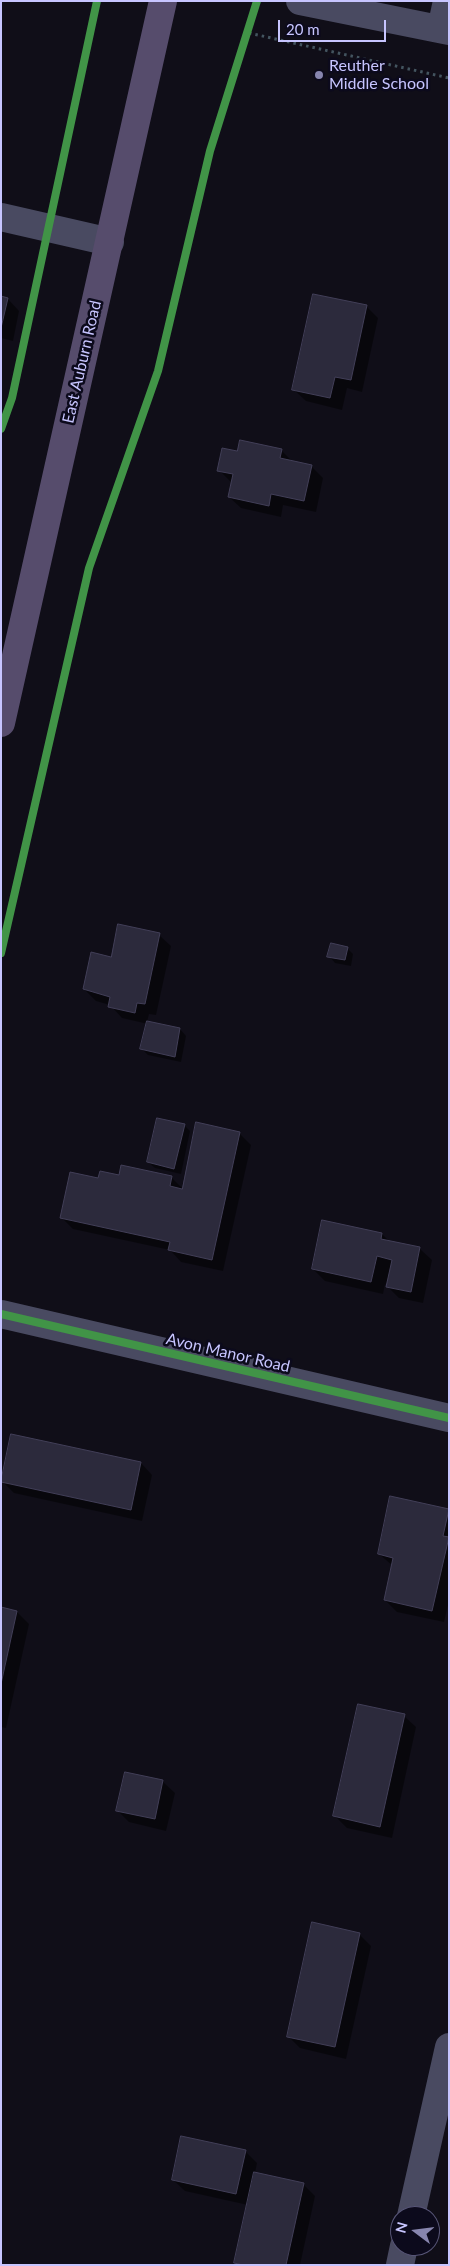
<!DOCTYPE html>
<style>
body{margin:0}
#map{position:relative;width:450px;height:2266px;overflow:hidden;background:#100e18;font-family:Lato,sans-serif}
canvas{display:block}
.frame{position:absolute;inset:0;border:2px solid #c7c5ff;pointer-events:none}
.north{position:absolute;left:390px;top:2206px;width:50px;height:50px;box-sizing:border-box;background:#0c0a1c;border:1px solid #575577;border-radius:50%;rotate:285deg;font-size:14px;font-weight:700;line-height:20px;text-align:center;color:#c7c5ff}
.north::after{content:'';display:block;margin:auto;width:18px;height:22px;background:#8785ae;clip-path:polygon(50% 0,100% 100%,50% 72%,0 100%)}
.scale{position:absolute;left:278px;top:20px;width:108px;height:22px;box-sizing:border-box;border:2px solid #c7c5ff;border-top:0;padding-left:6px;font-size:15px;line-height:18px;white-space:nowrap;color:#c7c5ff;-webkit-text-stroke:4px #0c0a1c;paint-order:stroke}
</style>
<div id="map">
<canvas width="450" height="2266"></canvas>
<div class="frame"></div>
<div class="north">N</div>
<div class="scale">20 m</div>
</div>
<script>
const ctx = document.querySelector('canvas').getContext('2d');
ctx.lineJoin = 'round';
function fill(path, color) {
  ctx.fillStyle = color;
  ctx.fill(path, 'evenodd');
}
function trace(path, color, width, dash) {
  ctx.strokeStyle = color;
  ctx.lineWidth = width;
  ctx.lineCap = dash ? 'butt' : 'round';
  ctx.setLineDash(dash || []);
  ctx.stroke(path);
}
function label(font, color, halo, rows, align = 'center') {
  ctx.font = font + ' Lato,sans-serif';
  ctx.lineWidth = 5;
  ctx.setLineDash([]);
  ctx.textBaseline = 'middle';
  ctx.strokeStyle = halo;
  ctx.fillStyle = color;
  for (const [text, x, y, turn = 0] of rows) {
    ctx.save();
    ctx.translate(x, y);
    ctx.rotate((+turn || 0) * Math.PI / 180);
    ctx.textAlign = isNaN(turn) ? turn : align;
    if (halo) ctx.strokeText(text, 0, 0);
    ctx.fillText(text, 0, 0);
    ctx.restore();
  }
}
const shadow = new Path2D(`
 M1 298 8 299 19 311 13 341 1 338Z
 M366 306 378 318 362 392 347 388 342 410 306 401 294 390Z
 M281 450 293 462 311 466 323 478 316 512 283 505 281 517 241 508 229 497 232 483 219 470 238 453Z
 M159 935 171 946 156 1015 149 1014 147 1022 180 1029 186 1036 181 1062 148 1055 142 1049 148 1024 122 1018 110 1005 96 1001 84 989 112 958Z
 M347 948 353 954 351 966 335 963 329 956Z
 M184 1125 190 1131 181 1174 155 1168 148 1162Z
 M239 1133 251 1145 223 1271 181 1262 170 1250 73 1229 61 1217 99 1179 120 1176 171 1177 183 1189Z
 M382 1234 390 1242 420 1249 432 1260 423 1303 399 1298 385 1284 383 1294 325 1281 313 1269Z
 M141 1463 152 1475 142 1521 14 1493 2 1481Z
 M448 1510 449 1601 444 1622 397 1612 385 1600 393 1566 379 1554Z
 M1 1608 17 1612 29 1624 6 1728 1 1727Z
 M404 1716 416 1727 392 1838 347 1828 335 1816Z
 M126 1773 163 1782 175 1793 166 1831 129 1822 117 1810Z
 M359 1934 371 1946 346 2059 300 2048 288 2036Z
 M245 2151 257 2163 255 2173 303 2184 315 2196 300 2265H238L236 2262 248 2205 185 2191 173 2180Z`);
const building = new Path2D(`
 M313 294 367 305 351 380 335 377 330 398 292 390Z
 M1 296 8 298 1 328Z
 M240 440 282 449 280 458 312 465 304 501 271 494 269 506 228 497 233 474 217 471 222 448 237 451Z
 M118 924 160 933 145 1004 137 1003 135 1013 108 1007 110 997 83 989 91 952 111 957Z
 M331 943 348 947 345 960 327 957Z
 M147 1021 180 1028 175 1057 140 1049Z
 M157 1118 185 1124 174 1169 147 1162Z
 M196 1122 240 1132 212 1260 168 1250 170 1242 60 1218 70 1172 98 1178 100 1171 119 1175 121 1165 172 1176 170 1186 182 1189Z
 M322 1220 382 1233 381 1239 420 1247 411 1292 386 1287 392 1260 377 1256 371 1282 312 1269Z
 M11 1434 141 1462 131 1510 1 1482Z
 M390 1496 449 1509 443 1536 449 1537 432 1611 384 1600 393 1558 378 1554Z
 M1 1607 17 1611 1 1684Z
 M358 1704 405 1714 380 1827 333 1816Z
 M125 1772 163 1780 155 1819 116 1811Z
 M312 1922 360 1933 335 2047 287 2037Z
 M181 2136 246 2150 236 2194 172 2180Z
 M254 2172 304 2183 286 2265H243L234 2263Z`);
const path = new Path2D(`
 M249 33 449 78`);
const minor = new Path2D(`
 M300 1 449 31
 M441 29 447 1
 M1 217 110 242
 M1 1314 449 1418
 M411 2216 449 2047
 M400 2265 404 2246`);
const major = new Path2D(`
 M1 723 163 1`);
const cycleway = new Path2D(`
 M1 429 12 398 97 1
 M1 953 89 568 158 371 210 151 257 1
 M1 1314 449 1418`);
const markers = [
 [319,75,5,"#8785ae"]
];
const poiNames = [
 ["Reuther",329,66],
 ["Middle School",329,84]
];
const streetNames = [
 ["East Auburn Road",82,362,-77],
 ["Avon Manor Road",228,1353,13]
];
fill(shadow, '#0007');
fill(building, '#2c2a3c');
trace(building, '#423f58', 1);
trace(path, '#43545f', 3, [2.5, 4]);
trace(minor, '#494a61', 28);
trace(major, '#564c6c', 28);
trace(cycleway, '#419447', 8);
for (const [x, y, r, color] of markers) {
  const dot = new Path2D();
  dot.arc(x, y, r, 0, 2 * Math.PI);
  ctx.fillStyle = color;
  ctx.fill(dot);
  trace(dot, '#0c0a1c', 2);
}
label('16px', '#c7c5ff', '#0c0a1c', poiNames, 'left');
label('16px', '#c7c5ff', '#0c0a1c', streetNames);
</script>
